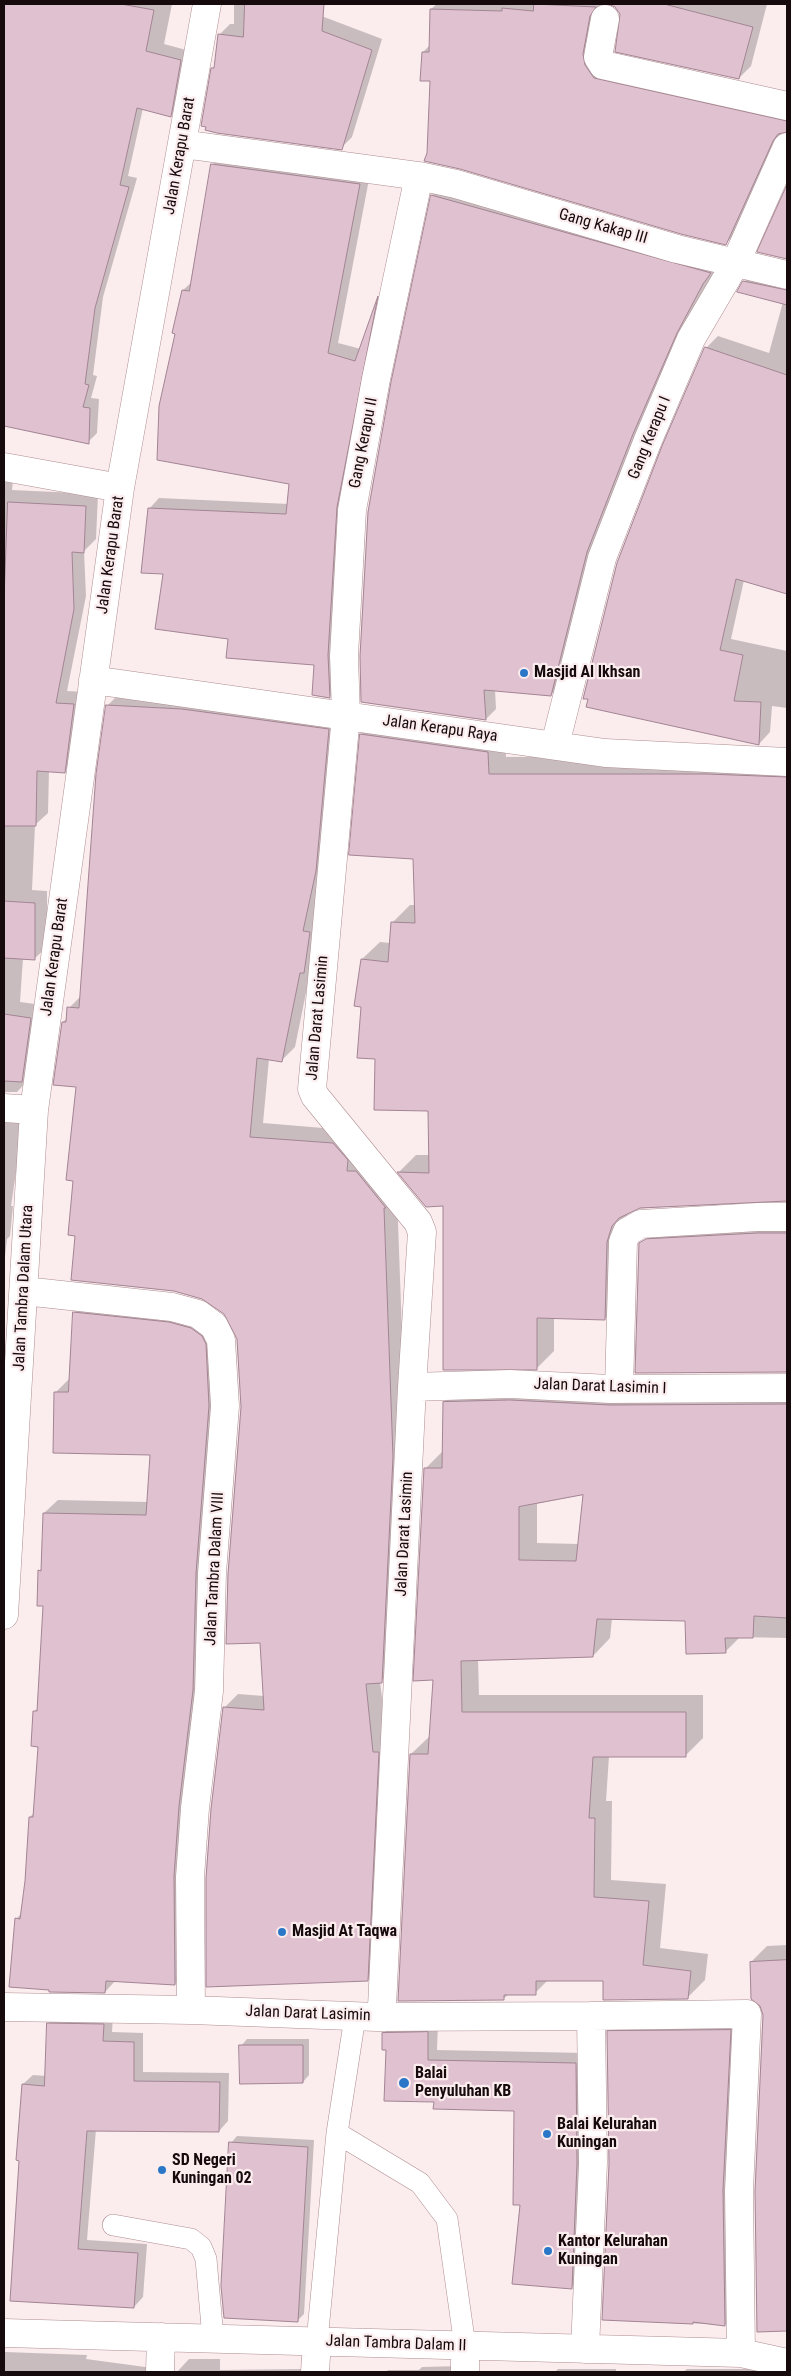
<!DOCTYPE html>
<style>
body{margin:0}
#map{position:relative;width:791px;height:2376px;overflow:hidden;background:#fbecee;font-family:"Roboto Condensed",sans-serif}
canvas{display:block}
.frame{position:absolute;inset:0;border:5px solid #160a0c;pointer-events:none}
</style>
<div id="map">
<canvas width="791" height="2376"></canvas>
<div class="frame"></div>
</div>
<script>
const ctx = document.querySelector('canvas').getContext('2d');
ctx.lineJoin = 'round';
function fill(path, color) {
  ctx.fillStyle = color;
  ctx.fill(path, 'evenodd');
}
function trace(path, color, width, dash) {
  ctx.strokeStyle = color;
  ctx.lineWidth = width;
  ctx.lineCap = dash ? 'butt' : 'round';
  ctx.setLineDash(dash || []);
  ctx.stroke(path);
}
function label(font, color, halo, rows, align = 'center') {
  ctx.font = font + ' "Roboto Condensed",sans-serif';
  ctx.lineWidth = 4.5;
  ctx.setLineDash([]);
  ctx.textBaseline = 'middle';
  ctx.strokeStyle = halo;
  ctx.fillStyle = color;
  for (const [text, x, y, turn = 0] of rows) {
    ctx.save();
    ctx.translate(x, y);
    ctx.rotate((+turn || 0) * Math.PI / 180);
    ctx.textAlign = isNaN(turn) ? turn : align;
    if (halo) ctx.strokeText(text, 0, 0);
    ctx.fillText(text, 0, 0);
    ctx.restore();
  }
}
const shadow = new Path2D(`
 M4 4H172L164 44 190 51 180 107 170 116 143 108 128 176 137 178 103 297 93 375 97 376 91 398 99 399 97 433 88 442 4 419Z
 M234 4H290L382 39 352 137 341 148 213 68 215 66 219 35 230 24H234Z
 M437 4H601L594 42 596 53 787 108V130L783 131 738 231 726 243 428 153 431 80 423 52 430 45 431 9Z
 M611 4H767L751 66 739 78 621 14 616 6Z
 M223 154 370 174 338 343 361 349 379 297 387 288 340 686 329 697 315 664 230 638 149 509 159 498 289 504 291 483 176 333 183 290 192 282 213 164Z
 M443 185 721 263 687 321 561 684 551 695 495 690 496 709 486 719 393 382 432 195Z
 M787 188V259L759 251Z
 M756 269 787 276V593L744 580 731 639 787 651V708L772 706 770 732 759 744 588 706 706 348 718 336 769 353 783 302 744 282Z
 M4 479 13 480 12 490 98 494 96 539 84 551 86 596 67 691 86 692 77 759 64 771H49L48 813 35 825 32 890 47 891V947L34 959 23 958 20 1002 43 1005 29 1079 17 1092H4Z
 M121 692 342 716 312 963 295 1047 281 1061 269 1059 263 1123 347 1130 397 1195 406 1443 395 1668 380 1682 387 1738 381 1966 367 1980 224 1708 238 1694 264 1696 238 1339 225 1313 203 1298 77 1234 75 1180 78 1085 63 1022 68 1017 69 1008 81 996 107 706Z
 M379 717 505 735 506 757 725 756 787 760V1200H758L633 1209 629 1211 626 1218 622 1301 605 1319 554 1317V1351L537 1368 444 1205 399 1172 416 1155H430L429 1109 376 1058 362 1006V959L380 942 391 943 392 923 410 905H416L415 858 361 734Z
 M4 1104 25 1112 11 1206H13L10 1236 7 1239 4 1266Z
 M787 1216V1371L636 1372 640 1246 658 1228Z
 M87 1299 215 1323 188 1971 175 1984 116 1980 105 1992 16 1919 23 1912 30 1817 34 1813 39 1746 34 1712 38 1708 44 1605 39 1571 43 1567 44 1513 58 1500 148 1502 151 1454 56 1392 69 1379 74 1313Z
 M462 1384 787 1387V1638L740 1637 725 1652 686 1620 612 1618 610 1638 593 1656 478 1659 479 1695H703V1738L685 1756H609L606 1801H612L611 1880 666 1884 660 1948 708 1954 705 1980 687 1998 604 1979H549L535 1993 509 1994 503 1999 411 1754 430 1736 434 1679 425 1469 443 1451 444 1402ZM584 1493 579 1544 537 1543V1502Z
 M787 1945V2329L758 2327 764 2015 751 1962 767 1946Z
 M58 2014 113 2015 112 2032 143 2033V2072L229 2073 228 2121 219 2131 96 2129 87 2240 147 2244 143 2297 134 2307 12 2300 23 2084 33 2075 46 2076 48 2024Z
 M742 2019 736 2313 725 2325 603 2319 610 2164 608 2032 620 2020Z
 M393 2023H438L437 2050 585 2053 581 2278 571 2288 521 2203 516 2110 435 2101 388 2049 384 2033Z
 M247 2039H309V2075L303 2082 241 2046Z
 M237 2136 314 2140 304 2314 297 2321 231 2143Z
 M5 2352 87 2355 86 2359 160 2369 165 2372H4Z
 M189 2359H220V2370L305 2369V2372H177Z
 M461 2366V2372H386L388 2370H419L422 2367Z
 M558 2369H616V2372H548H555Z
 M687 2369H787V2372H683Z`);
const building = new Path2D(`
 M4 4H121L154 10 146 51 181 60 171 117 137 108 120 185 129 187 95 308 85 384 89 385 83 407 90 408 89 444 4 426Z
 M245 4H324L322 31 372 50 342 150 217 133 205 130 206 127 201 126 211 68H214L218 34 243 37Z
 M534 4 596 7 590 16 583 54 585 65 594 78 787 121V132L778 134 773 141 726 245 681 234 460 169 424 161 427 153 430 81H420L422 52H429L430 9 502 11V8L533 11Z
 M608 4H664L753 27 739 79 615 52 620 14 615 7Z
 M211 164 360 184 328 353 355 361 378 296 337 507 328 655 330 698 312 695 314 665 226 658 228 639 155 629 163 574 141 573 148 508 286 514 289 484 157 460 159 406 175 334 172 333 182 290 189 291Z
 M787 185V259L757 252Z
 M431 195 711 273 703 284 677 333 633 434 587 552 551 696 484 690 486 720 361 702 360 656 368 512 391 382Z
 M743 281 787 290V305L737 292Z
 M705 347 787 375V594L736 579 720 650 743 655 734 701 761 702 759 745 586 707 588 699H583L617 563 662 446Z
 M8 502 86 506 84 553 72 552 74 609 56 703 74 704 65 773 37 771 36 826H4V600Z
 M106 705 182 709 329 729 316 871 303 931 310 932 304 973H300L282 1062 257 1058 250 1137 333 1143 348 1160 347 1171H356L386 1208H384L393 1457 382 1683 366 1684 373 1752H379L368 1981 206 1987V1878L211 1809 223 1707 264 1710 260 1643 226 1644 228 1574 241 1407 237 1339 224 1314 202 1299 174 1291 71 1280 75 1236 68 1235 73 1181 66 1180 76 1087 53 1085 62 1022H66L67 1007 79 1008 96 774Z
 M360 734 488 752 489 774H706L787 777V1201L640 1208 619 1218 612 1226 607 1242 605 1320 537 1318V1370H443V1206L426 1207 397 1172 429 1173 428 1111 374 1110 375 1059 357 1058 361 1007 354 1006 361 959 388 962 391 922 415 923 413 859 349 855Z
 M4 901 35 903V960L4 958Z
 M4 1014 31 1018 22 1082 4 1081Z
 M758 1233H787V1372L635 1373 639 1243 646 1239Z
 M73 1312 169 1322 191 1328 202 1336 206 1344 209 1406 196 1573 193 1690 179 1806 174 1876 175 1985 106 1981 105 1993 49 1992V1990L9 1987 15 1918 20 1919 25 1881 29 1817H33L38 1747 31 1746 33 1711H37L43 1606H37L38 1570 41 1571 43 1513 146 1515 150 1455 53 1453 54 1392H68Z
 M510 1400 610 1405 787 1404V1618L754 1616 753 1638H725L726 1653 686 1654 685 1621 597 1619 593 1657 461 1661 462 1712H686V1757H593L589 1818H595L594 1897 649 1901 643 1965 691 1971 688 1999 603 2000V1981H536V1995H504V2000L398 2001 410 1754H428L433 1680 413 1681 424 1468H442L443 1402ZM583 1495 576 1561 519 1560V1507Z
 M787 1960V2331L757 2332 755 2191 763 2015 760 2006 751 1999 750 1962Z
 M47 2023 104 2024 103 2041 134 2042V2081L220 2082 219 2132 87 2131 78 2249 138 2253 134 2308 10 2301 19 2161 16 2160 22 2084 44 2086Z
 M731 2030 723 2190 725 2326 693 2322V2324L602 2320 609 2164 607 2031Z
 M428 2032V2060L576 2063 577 2163 572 2289 512 2284 520 2205H513L514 2111 433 2109 434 2102 384 2101 386 2050H382V2033Z
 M239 2045H303V2083L240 2084Z
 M229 2142 308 2147 298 2322 224 2318 221 2286Z`);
const lane = new Path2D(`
 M337 2133 420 2183 447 2219 465 2346
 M113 2225 191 2239 201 2247 206 2259 213 2338
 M317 2341 337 2133 355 2017`);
const street = new Path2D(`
 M605 19 598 57 603 65 787 106
 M182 144 419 176 456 184 677 249 787 275
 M4 467 120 488
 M93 680 605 753 787 762
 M555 745 602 558 648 440 691 339 735 264 787 147
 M4 1108 34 1110
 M24 1291 172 1307 198 1314 214 1326 221 1340 225 1406 212 1573 209 1691 195 1808 190 1877 191 2010
 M412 1387 510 1384 610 1389 787 1388
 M619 1388 623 1242 627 1232 641 1224 758 1217H787
 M4 1615 34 1110 120 488 207 4
 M4 2007 191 2010 377 2017 382 2007 412 1387 422 1232 418 1222 315 1096 312 1089 346 715 344 656 352 510 376 379 419 176
 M377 2017 591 2016
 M4 2333 741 2353 787 2363
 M465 2346V2372
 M585 2349 593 2163 591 2016 747 2014 739 2191 741 2353
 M160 2372 161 2337
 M315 2372 317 2341`);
const markers = [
 [524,673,5,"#2b77c7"],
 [282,1932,5,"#2b77c7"],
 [404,2083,6,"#2b77c7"],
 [547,2134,5,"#2b77c7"],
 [162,2170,5,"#2b77c7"],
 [548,2251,5,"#2b77c7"]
];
const streetNames = [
 ["Jalan Kerapu Barat",180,156,-80],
 ["Gang Kakap III",603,227,16],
 ["Gang Kerapu I",650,438,-68],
 ["Gang Kerapu II",364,443,-79],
 ["Jalan Kerapu Barat",111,555,-82],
 ["Jalan Kerapu Raya",440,729,8],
 ["Jalan Kerapu Barat",55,957,-82],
 ["Jalan Darat Lasimin",318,1018,-85],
 ["Jalan Tambra Dalam Utara",24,1288,-87],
 ["Jalan Darat Lasimin I",600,1387,2],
 ["Jalan Darat Lasimin",405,1534,-87],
 ["Jalan Tambra Dalam VIII",215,1569,-87],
 ["Jalan Darat Lasimin",308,2014,2],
 ["Jalan Tambra Dalam II",396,2344,2]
];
const poiNames = [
 ["Masjid Al Ikhsan",534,673],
 ["Masjid At Taqwa",292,1932],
 ["Balai",415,2074],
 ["Penyuluhan KB",415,2092],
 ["Balai Kelurahan",557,2125],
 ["Kuningan",557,2143],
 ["SD Negeri",172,2161],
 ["Kuningan 02",172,2179],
 ["Kantor Kelurahan",558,2242],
 ["Kuningan",558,2260]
];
fill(shadow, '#0003');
fill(building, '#e0c1d0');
trace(building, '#a28493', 1);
trace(lane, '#ae8d90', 22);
trace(street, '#ae8d90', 29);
trace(lane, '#fff', 21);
trace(street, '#fff', 28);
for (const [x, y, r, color] of markers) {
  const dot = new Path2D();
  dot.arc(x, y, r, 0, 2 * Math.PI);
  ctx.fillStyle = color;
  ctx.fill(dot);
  trace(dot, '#fbecee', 2);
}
label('16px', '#160a0c', '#fbecee', streetNames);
label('bold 16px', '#160a0c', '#fbecee', poiNames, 'left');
</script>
